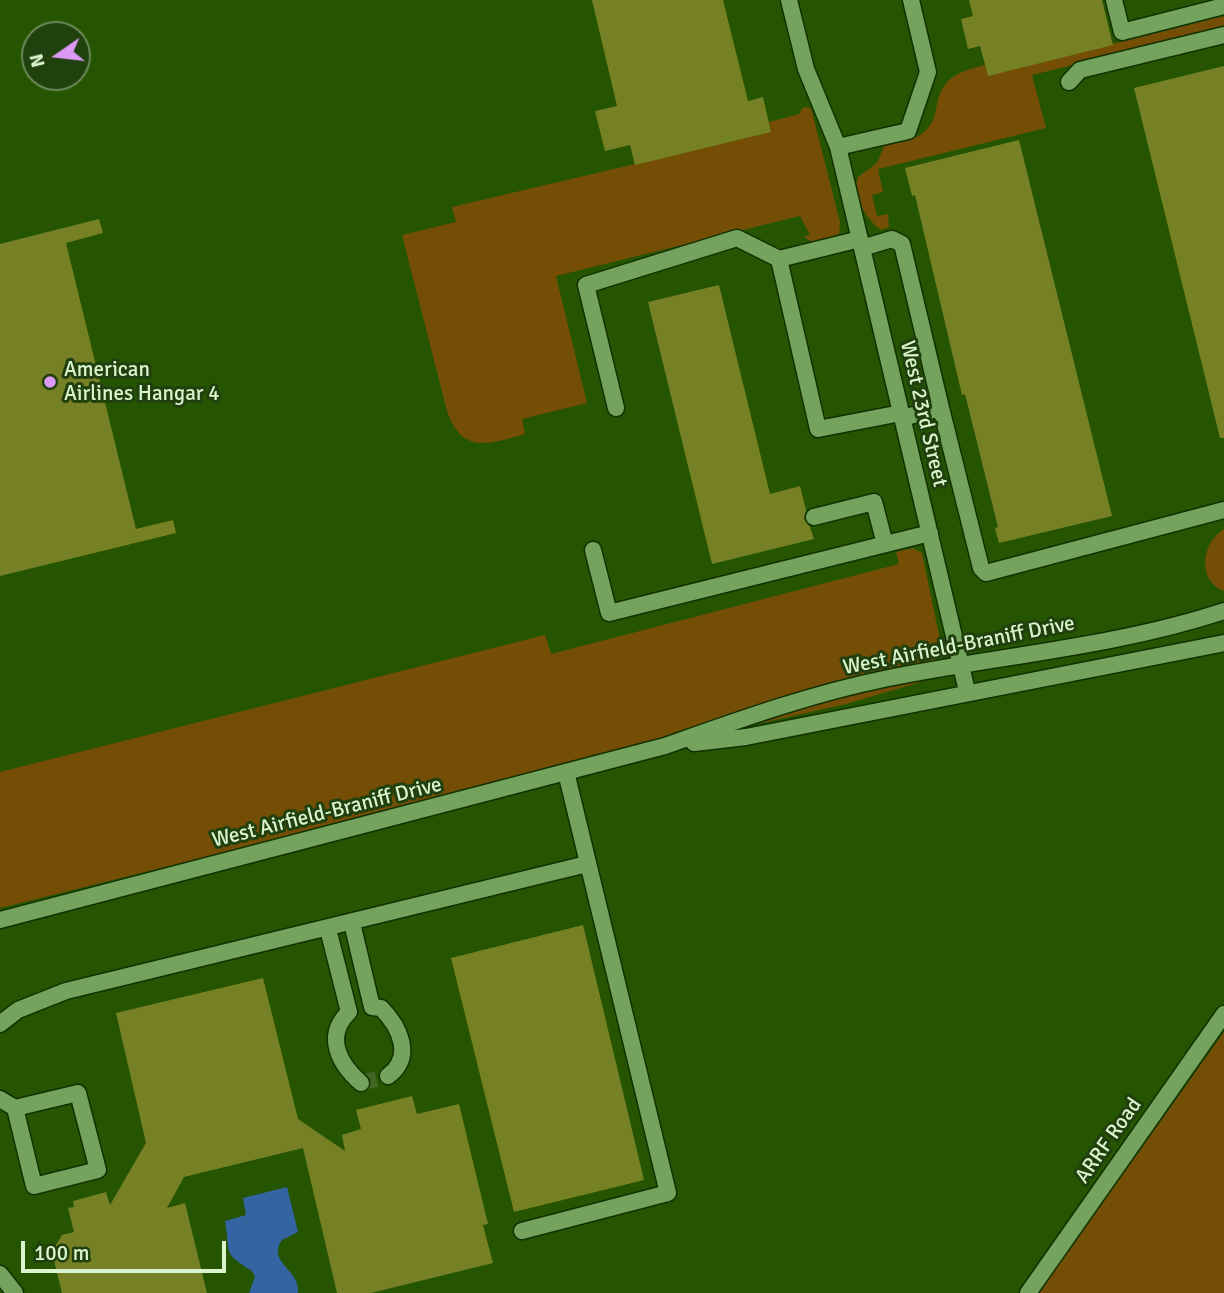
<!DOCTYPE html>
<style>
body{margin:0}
#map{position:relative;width:1224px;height:1293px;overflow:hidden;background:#234e04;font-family:Signika,sans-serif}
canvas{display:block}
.north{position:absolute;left:21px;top:21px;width:70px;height:70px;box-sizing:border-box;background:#20410d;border:2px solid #6b895b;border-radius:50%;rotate:256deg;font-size:19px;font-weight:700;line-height:28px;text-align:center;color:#dbf4d0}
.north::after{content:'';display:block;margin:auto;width:24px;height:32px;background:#dc99f5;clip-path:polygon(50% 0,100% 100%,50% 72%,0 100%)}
.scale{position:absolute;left:21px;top:1241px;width:205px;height:32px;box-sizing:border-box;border:4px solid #dbf4d0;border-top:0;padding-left:9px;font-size:21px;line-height:24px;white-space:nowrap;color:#dbf4d0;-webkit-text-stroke:5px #20410d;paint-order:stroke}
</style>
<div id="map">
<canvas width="1224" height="1293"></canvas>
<div class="north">N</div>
<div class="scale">100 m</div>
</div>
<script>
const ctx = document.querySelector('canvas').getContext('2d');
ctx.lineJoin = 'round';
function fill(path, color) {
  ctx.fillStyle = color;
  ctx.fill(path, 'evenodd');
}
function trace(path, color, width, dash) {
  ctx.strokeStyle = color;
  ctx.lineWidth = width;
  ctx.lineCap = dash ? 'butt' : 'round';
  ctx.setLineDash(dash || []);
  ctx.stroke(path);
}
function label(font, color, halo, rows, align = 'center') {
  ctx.font = font + ' Signika,sans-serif';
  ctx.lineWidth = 6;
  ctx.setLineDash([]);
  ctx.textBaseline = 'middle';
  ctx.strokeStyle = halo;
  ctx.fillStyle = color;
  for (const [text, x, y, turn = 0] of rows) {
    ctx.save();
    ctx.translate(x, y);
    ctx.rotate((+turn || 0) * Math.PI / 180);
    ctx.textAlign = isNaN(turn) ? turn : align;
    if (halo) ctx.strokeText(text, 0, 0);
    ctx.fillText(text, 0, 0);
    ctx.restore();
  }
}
const built = new Path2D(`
 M0 0H1224V1293H0ZM35 35H77V77H35Z`);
const green = new Path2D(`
 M1224 16V28L1032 75 1046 128 878 169 883 192 872 195 877 216 888 214 889 227 881 230C866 219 852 196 858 177L877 163 884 146C896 142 910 143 920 135 952 114 916 80 985 65L988 75Z
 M803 107 811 108 812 112 840 222 839 236C828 242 815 246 804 237L810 235 800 216 556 276 587 403 522 419 525 434C489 444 462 455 447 411L402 235 456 222 452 207 771 132 769 122 799 114Z
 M1224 529V591C1196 580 1202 542 1224 529Z
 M913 548 922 553 942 649 932 673 921 682 846 704 596 760 0 908V772L545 635 551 654 899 564 896 552Z
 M1224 1032V1293H1039Z`);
const water = new Path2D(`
 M287 1187 298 1232 282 1240C266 1262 301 1270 298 1293H249L255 1277 252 1271C221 1251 231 1255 225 1221L246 1215 243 1198Z`);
const building = new Path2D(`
 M592 0H723L748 101 763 97 771 132 635 165 630 145 605 151 595 111 617 106Z
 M969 0H1102L1113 45 988 76 980 46 968 49 961 19 973 16Z
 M1224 66V438H1220L1134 88Z
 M1019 140 1112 516 999 543 995 528 998 527 965 394 962 395 915 195 912 196 905 168Z
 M99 219 103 233 66 243 136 529 173 520 176 533 0 576V244Z
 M719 285 770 494 800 486 806 510 804 519 810 527 814 539 712 564 648 302Z
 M583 925 644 1180 514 1212 451 958Z
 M263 978 298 1119 345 1151 342 1135 361 1129 356 1110 412 1096 417 1114 459 1104 488 1224 483 1225 493 1263 371 1293H337L303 1148 184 1177 167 1208 185 1203 207 1293H62L52 1252 62 1235 74 1232 68 1208 74 1207 73 1201 106 1192 110 1205 146 1143 116 1013Z`);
const minorTunnel = new Path2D(`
 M361 1083 388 1076`);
const minor = new Path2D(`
 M789 0 806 69 838 147 967 691
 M1114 0 1122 32 1224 6
 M1069 82 1080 70 1224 35
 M838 147 908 131 928 72 911 0
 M860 239 779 259 818 429 901 413
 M862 248 892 239 902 244 941 408
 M616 408 586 285 737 238 779 259
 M902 418 941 408 981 568 986 573 1224 510
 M814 517 874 502 885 544
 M593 550 609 613 930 533
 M694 743 746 737 1224 643
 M0 920 665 746C736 721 810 694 884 679 996 656 1115 647 1224 611
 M352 923 372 1007 381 1008C400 1027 414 1057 388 1076
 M328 929 349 1012C324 1036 339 1064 361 1083
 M0 1024 18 1010 66 991 587 864
 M0 1099 15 1108 34 1186 98 1170 78 1093 15 1108
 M522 1231 668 1193 566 772
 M0 1274 15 1293
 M1028 1293 1224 1014`);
const markers = [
 [50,382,7,"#dc99f5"]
];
const poiNames = [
 ["American",64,370],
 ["Airlines Hangar 4",64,394]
];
const streetNames = [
 ["West 23rd Street",923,414,77],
 ["West Airfield-Braniff Drive",959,646,-11],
 ["West Airfield-Braniff Drive",327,813,-14],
 ["ARRF Road",1109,1141,-55]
];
fill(built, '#255500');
fill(green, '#744e05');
fill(water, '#3564a3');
fill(building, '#768126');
trace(minorTunnel, '#3f6723', 16, [16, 8]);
trace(minor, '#113100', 19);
trace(minor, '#74a35e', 16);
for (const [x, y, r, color] of markers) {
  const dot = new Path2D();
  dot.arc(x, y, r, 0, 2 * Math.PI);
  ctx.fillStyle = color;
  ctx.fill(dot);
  trace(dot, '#20410d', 2.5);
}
label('21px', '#dbf4d0', '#20410d', poiNames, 'left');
label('21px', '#dbf4d0', '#20410d', streetNames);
</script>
